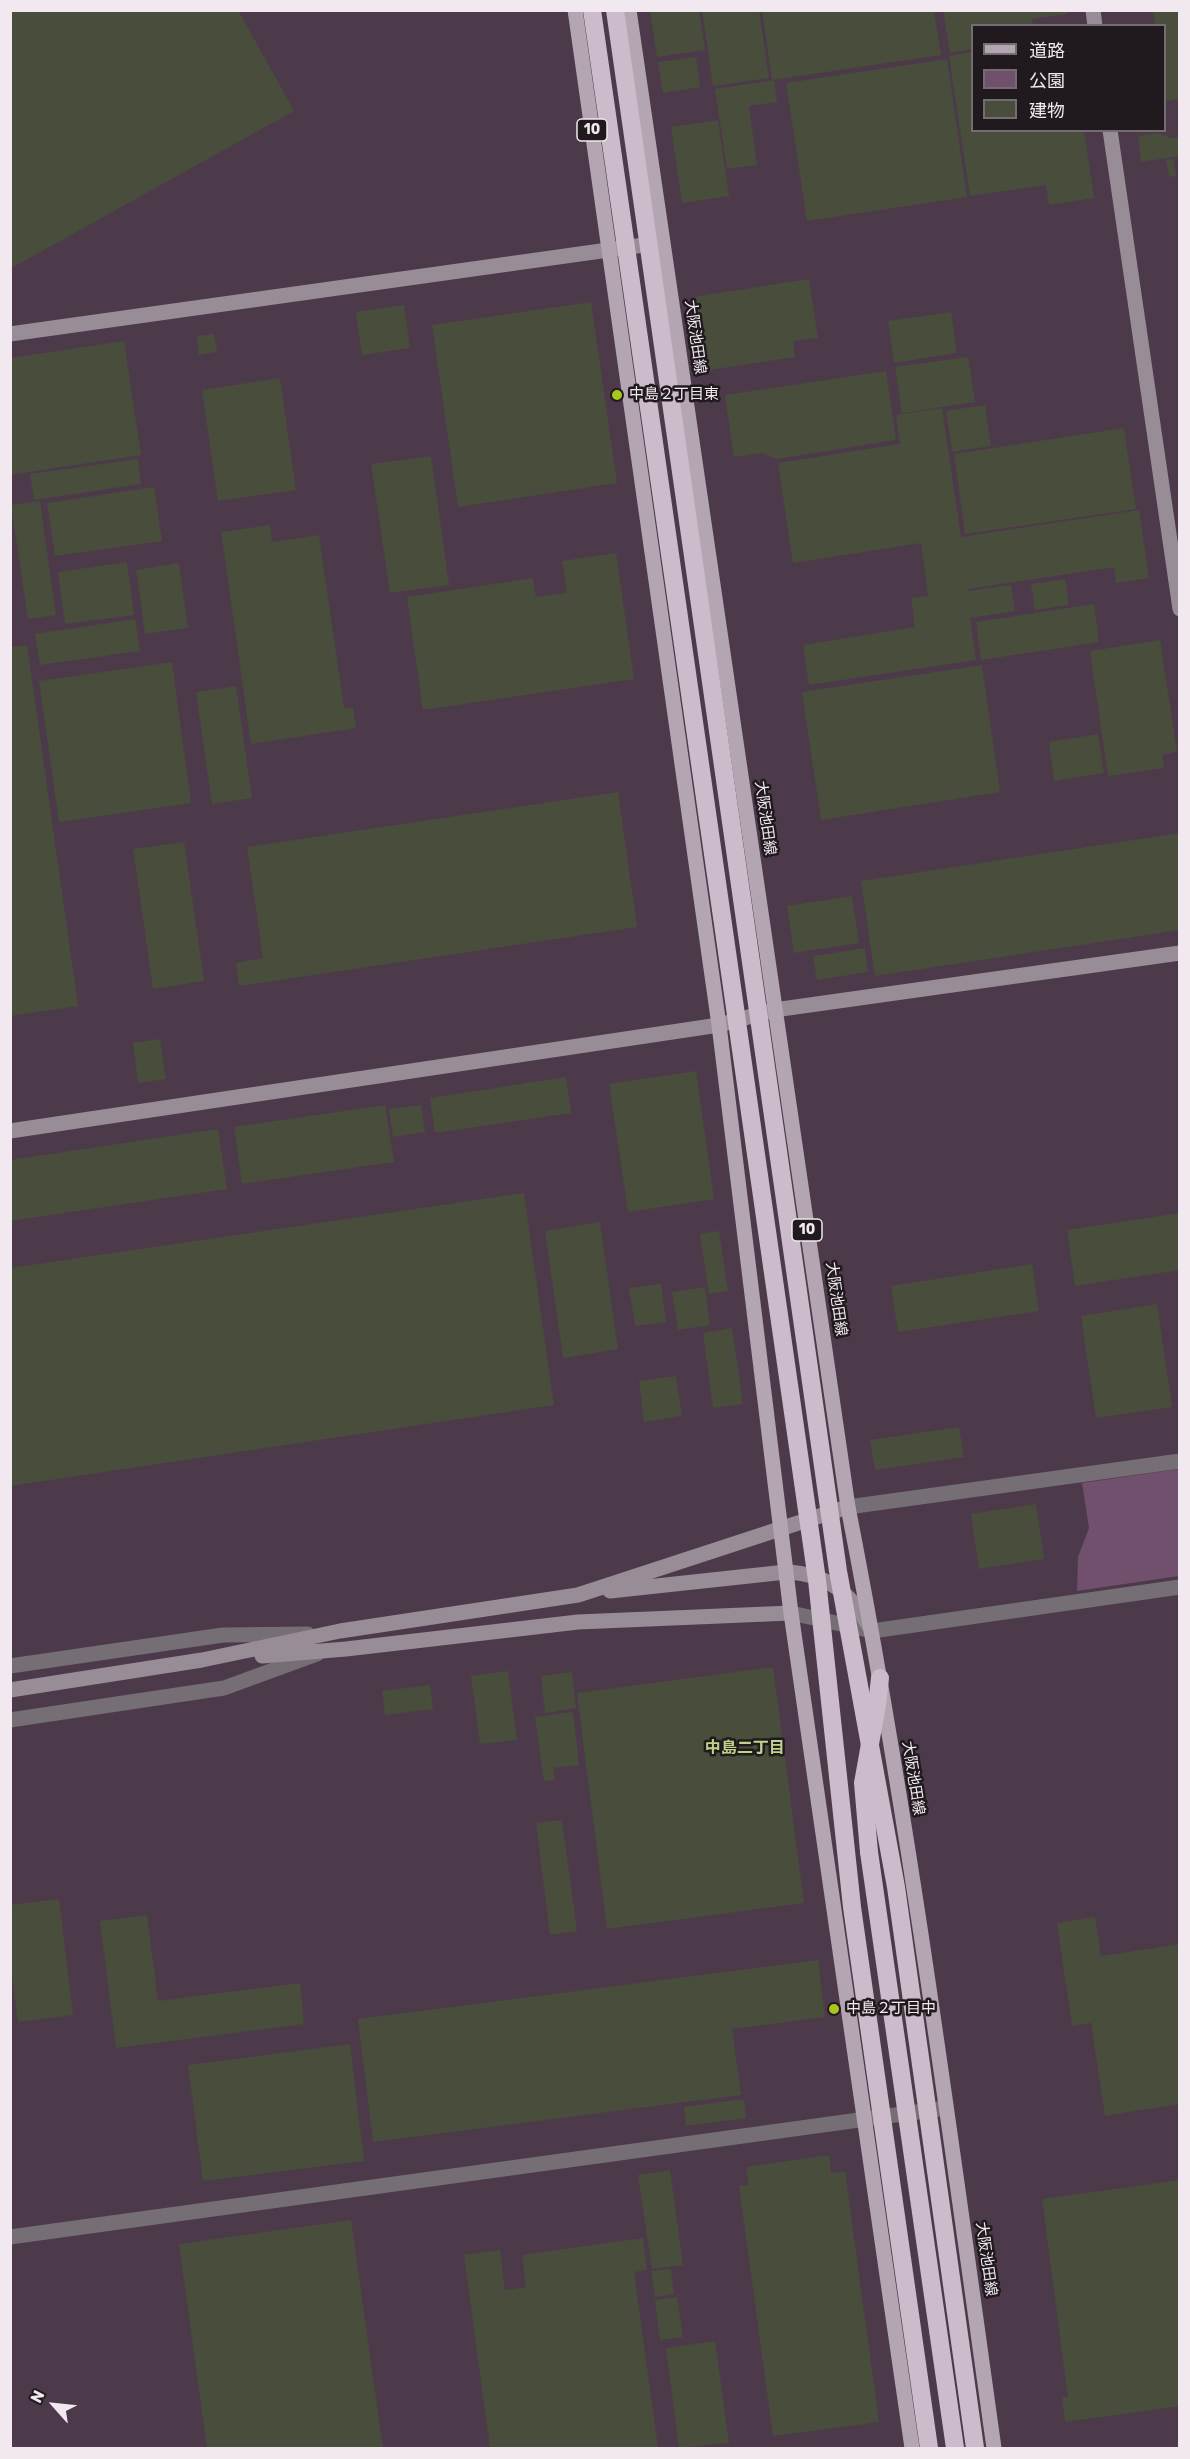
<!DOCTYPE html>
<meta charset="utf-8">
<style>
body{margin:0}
#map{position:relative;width:1190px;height:2459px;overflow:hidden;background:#3d303c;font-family:Rubik,"Noto Sans JP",sans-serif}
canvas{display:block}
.frame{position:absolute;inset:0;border:12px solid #f1e8f0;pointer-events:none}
.legend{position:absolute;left:971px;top:24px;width:195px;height:108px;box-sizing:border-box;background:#201a1f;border:2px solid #746c73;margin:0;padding:8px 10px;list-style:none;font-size:18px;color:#f1e8f0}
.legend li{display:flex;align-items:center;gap:12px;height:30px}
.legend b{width:30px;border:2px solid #746c73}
.north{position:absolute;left:24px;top:2375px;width:60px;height:60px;-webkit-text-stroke:4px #201a1f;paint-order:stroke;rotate:297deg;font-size:16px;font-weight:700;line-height:24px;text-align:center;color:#f1e8f0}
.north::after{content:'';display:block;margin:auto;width:21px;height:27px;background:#f1e8f0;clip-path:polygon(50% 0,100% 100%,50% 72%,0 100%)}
</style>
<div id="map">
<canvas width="1190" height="2459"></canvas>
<div class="frame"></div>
<ul class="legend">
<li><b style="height:8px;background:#b4a5b2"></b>道路</li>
<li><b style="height:16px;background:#71506e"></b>公園</li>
<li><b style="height:16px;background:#484d3c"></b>建物</li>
</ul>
<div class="north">N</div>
</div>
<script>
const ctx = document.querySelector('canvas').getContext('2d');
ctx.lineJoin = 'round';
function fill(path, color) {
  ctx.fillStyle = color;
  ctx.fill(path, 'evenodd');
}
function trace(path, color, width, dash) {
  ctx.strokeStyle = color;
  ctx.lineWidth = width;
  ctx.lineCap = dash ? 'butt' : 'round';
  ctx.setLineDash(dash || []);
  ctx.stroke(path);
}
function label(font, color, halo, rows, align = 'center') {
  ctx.font = font + ' Rubik,"Noto Sans JP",sans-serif';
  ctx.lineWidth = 5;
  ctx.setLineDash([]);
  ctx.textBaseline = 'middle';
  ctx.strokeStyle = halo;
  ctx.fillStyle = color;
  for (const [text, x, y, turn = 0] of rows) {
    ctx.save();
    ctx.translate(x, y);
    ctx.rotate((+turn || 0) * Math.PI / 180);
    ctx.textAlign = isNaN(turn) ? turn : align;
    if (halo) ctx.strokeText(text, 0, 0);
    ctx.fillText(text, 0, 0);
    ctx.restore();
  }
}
const built = new Path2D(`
 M11 11H1179V2448H11ZM972 26H1164V130H972Z`);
const green = new Path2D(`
 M1179 1469V1576L1077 1591 1078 1557 1089 1528 1082 1483Z`);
const building = new Path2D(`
 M10 10H238L294 111 10 269Z
 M650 10H699L705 50 657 57Z
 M702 10H759L769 78 713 86Z
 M762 10H934L941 55 772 80Z
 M943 10H1067V14L1032 19 1033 26H972V49L950 53Z
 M1153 10H1180V99L1166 101 1164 26H1155Z
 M972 52V130H1084L1094 198 1049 205 1046 185 970 196 949 56Z
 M696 57 700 87 663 93 658 62Z
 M947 59 967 197 807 221 786 83Z
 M774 80 777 102 749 106 757 165 727 169 715 89Z
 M718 120 729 196 682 203 671 127Z
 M1158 133 1170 138 1180 137V156L1141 162 1138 136Z
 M1174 159 1176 176 1169 177 1166 160Z
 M809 279 818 338 793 341 795 357 703 371 693 297Z
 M591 302 617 483 458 507 432 325Z
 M404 305 410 348 362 355 356 312Z
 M951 312 957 353 894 363 888 321Z
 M214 334 217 352 199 355 197 336Z
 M124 341 141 455 10 475V358Z
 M968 357 975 402 902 413 895 367Z
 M886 371 896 440 777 459 761 453 734 457 725 395Z
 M280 378 296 490 218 501 202 390Z
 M985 405 991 446 952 452 946 411Z
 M942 408 961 537 1139 510 1149 578 1116 583 1114 567 968 589V591L1011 585 1015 611 970 618 976 660 809 685 803 645 915 627 911 598 928 596 921 543 793 563 778 463 900 444 896 415Z
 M1124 428 1136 509 965 534 954 454Z
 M431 456 449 585 390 593 371 464Z
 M138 459 141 484 34 500 30 474Z
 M154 487 162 541 55 556 47 503Z
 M40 501 56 615 28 619 11 505Z
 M270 525 272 542 319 535 344 708 353 707 356 728 251 744 221 532Z
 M616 553 634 679 423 710 407 597 533 578 536 597 567 593 562 561Z
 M127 562 134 615 65 624 58 572Z
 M179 563 188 628 145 634 136 570Z
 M1065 579 1069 605 1035 610 1031 584Z
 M1094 604 1099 642 981 660 976 622Z
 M135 619 140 651 40 665 35 634Z
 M1160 640 1177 752 1162 755 1164 768 1108 776 1090 651Z
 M27 645 78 1006 10 1016V647Z
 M172 662 191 803 59 822 39 681Z
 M982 665 1000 792 821 820 802 692Z
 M236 686 252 798 212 804 196 692Z
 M1098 734 1104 773 1054 781 1049 742Z
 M618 792 637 927 239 986 236 963 263 958 247 847Z
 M1180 833V930L875 976 861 881Z
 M184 842 204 981 153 989 133 849Z
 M852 896 859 943 794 953 787 906Z
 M865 948 868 972 817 980 813 956Z
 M160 1039 166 1079 138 1083 133 1043Z
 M696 1071 714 1199 628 1212 609 1084Z
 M566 1077 571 1113 435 1133 430 1098Z
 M385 1105 394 1162 242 1184 234 1127Z
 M421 1105 425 1132 393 1137 389 1109Z
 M218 1129 227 1189 10 1221V1160Z
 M524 1193 554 1405 10 1486V1268Z
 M1180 1213V1270L1075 1286 1067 1230Z
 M600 1222 618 1349 563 1358 545 1231Z
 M719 1231 728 1291 709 1294 700 1234Z
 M1032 1264 1039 1311 898 1332 891 1286Z
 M661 1284 666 1322 635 1326 629 1288Z
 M705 1287 710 1325 678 1330 672 1292Z
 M1157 1304 1172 1407 1096 1418 1081 1316Z
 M732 1328 743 1404 713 1408 703 1333Z
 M676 1376 682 1416 644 1422 639 1381Z
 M959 1427 964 1457 875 1470 870 1440Z
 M1036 1504 1044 1559 979 1569 971 1514Z
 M773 1667 804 1903 607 1929 577 1693Z
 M508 1671 517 1740 480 1744 471 1676Z
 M572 1672 576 1708 545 1713 541 1676Z
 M430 1685 433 1709 385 1715 382 1691Z
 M573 1712 579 1765 553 1768 555 1780 544 1781 535 1717Z
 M562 1820 577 1931 550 1935 536 1823Z
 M59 1899 73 2015 18 2022 10 1962V1905Z
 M147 1915 158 2001 300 1983 304 2024 116 2048 100 1921Z
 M1095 1917 1101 1956 1180 1944V2104L1105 2116 1091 2023 1072 2026 1057 1923Z
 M818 1960 825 2017 732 2029 741 2095 373 2142 358 2019Z
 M350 2044 364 2161 203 2181 188 2065Z
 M744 2099 746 2118 686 2126 684 2107Z
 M829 2155 831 2173 845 2171 879 2422 773 2436 739 2186 749 2185 746 2167Z
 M670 2170 683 2265 652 2269 638 2175Z
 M1180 2180V2406L1065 2422 1062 2397H1068L1042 2199Z
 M351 2220 383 2448H207L179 2244Z
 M643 2238 647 2270 634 2272 658 2448H490L464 2255 500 2250 505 2290 526 2287 522 2255Z
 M671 2269 674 2294 655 2297 651 2271Z
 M677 2297 683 2337 660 2340 655 2300Z
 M715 2341 729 2443 679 2448 666 2348Z`);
const street = new Path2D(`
 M848 1507 1180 1461
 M791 1613 872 1631 1180 1587
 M10 1666 223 1635 308 1634
 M10 1720 224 1688 317 1654
 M10 2237 946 2108`);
const secondary = new Path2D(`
 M1093 10 1095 26
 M1110 130 1180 609
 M10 334 658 243
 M10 1131 719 1025 774 1010 1180 953
 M610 1591 786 1572C827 1574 850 1592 869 1626
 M262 1656 346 1649 578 1622 791 1613
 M10 1690 202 1660 340 1631 578 1595 841 1509`);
const primary = new Path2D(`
 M575 10 719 1025 791 1613 912 2448
 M629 10 848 1507C909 1819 950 2134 994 2448`);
const highway = new Path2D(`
 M869 1852 863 1783 877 1705 880 1678`);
const highwayBridge = new Path2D(`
 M592 10 817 1580 852 1907 929 2448
 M615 10 838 1571 896 1887 975 2448
 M869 1852 955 2448`);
const markers = [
 [617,395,6,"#a8c71d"],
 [834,2009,6,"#a8c71d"]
];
const shields = [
 [592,130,30],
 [807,1230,30]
];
const shieldNames = [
 ["10",592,130],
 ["10",807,1230]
];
const streetNames = [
 ["大阪池田線",695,337,82],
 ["大阪池田線",765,818,82],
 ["大阪池田線",836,1299,82],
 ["大阪池田線",913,1778,81],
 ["大阪池田線",986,2259,82]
];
const poiNames = [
 ["中島２丁目東",629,395],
 ["中島２丁目中",846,2009]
];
const neighbourhoodNames = [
 ["中島二丁目",745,1748]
];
fill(built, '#4c3a4b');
fill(green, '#71506e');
fill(building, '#484d3c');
trace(street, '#756e74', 15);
trace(secondary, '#988d97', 15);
trace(primary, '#b4a5b2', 15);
trace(highway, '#ccbbcb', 18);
trace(highwayBridge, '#ccbbcb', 18);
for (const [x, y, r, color] of markers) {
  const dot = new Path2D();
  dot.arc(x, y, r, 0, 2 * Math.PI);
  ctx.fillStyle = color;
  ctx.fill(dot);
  trace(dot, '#201a1f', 2);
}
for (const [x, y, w] of shields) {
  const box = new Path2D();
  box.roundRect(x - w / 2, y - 11, w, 22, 4.5);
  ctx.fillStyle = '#201a1f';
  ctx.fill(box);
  trace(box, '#f1e8f0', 1.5);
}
label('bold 14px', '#f1e8f0', null, shieldNames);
label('15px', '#f1e8f0', '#201a1f', streetNames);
label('15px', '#f1e8f0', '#201a1f', poiNames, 'left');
label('bold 16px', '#bfd388', '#201a1f', neighbourhoodNames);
</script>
